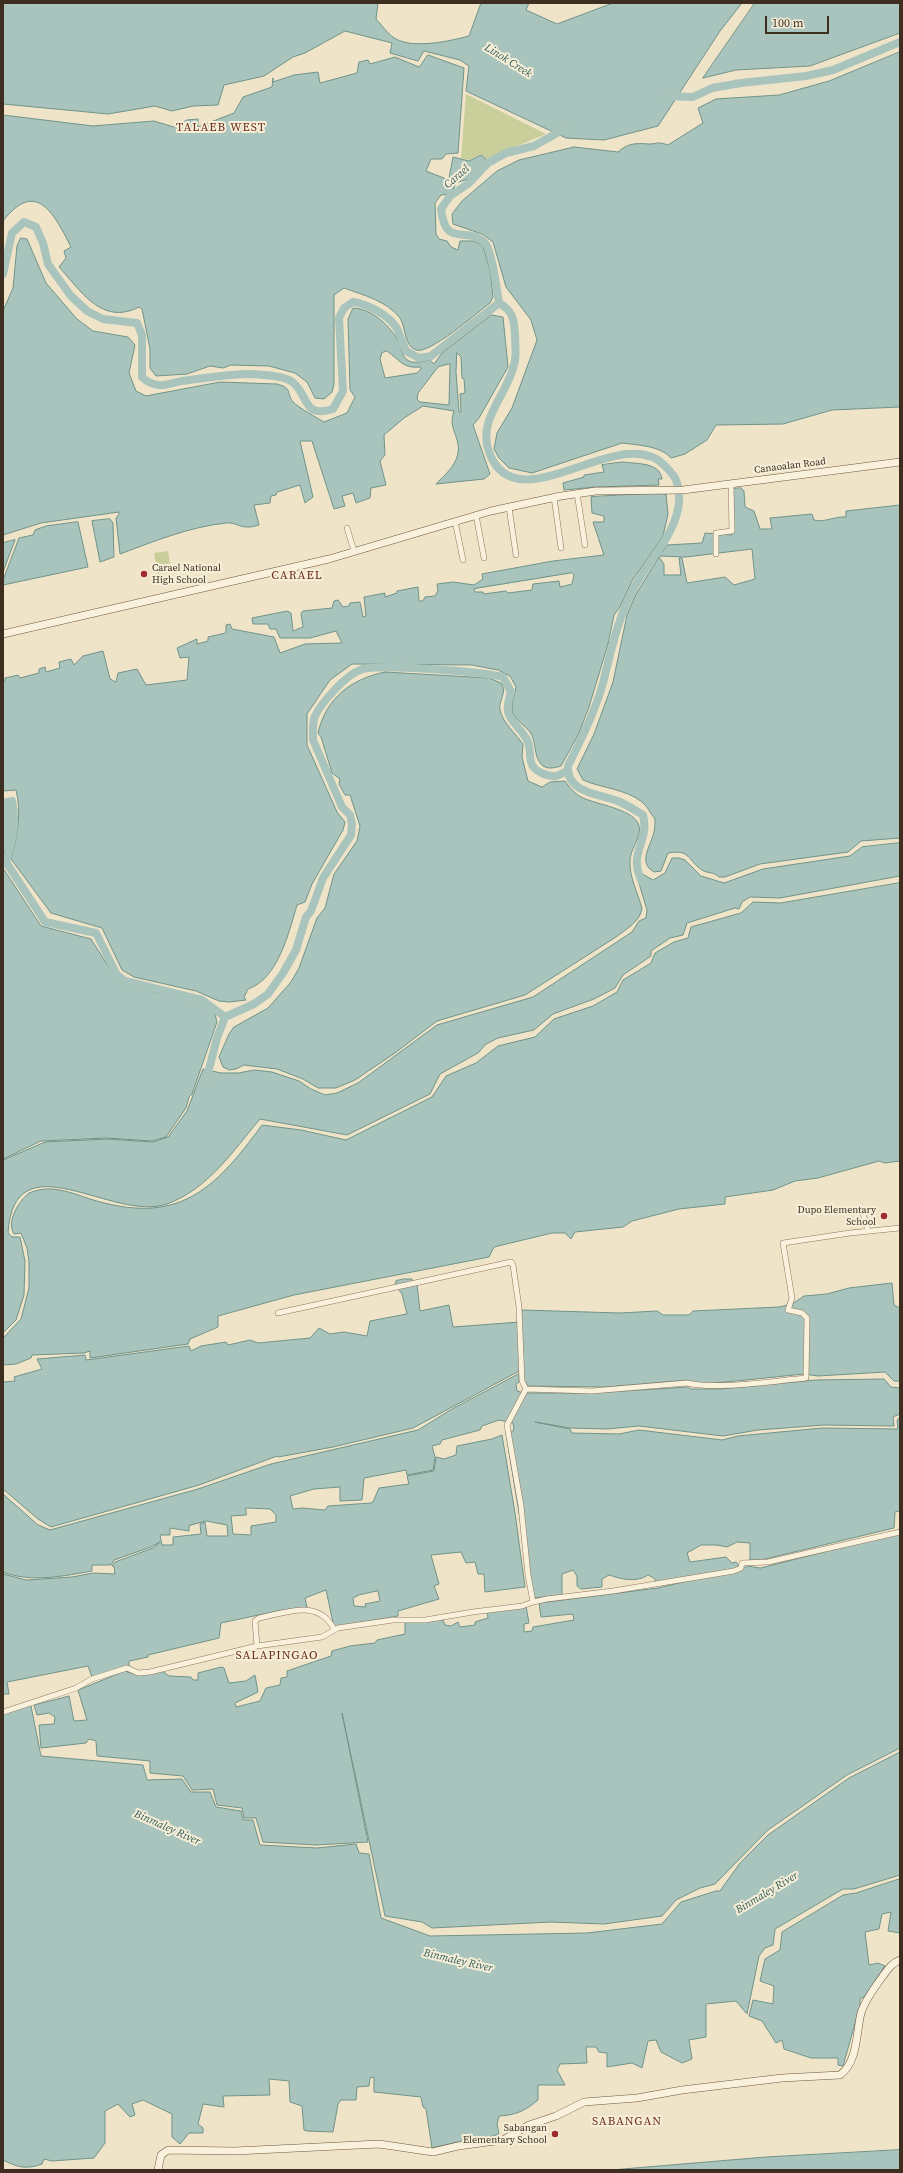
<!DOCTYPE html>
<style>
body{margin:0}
#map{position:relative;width:903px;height:2173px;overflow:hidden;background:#f0e4c8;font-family:"Source Serif 4",serif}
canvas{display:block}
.frame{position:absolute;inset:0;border:4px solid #3d2e20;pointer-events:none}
.scale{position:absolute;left:765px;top:16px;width:64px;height:18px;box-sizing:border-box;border:2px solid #3d2e20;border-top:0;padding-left:5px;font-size:12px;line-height:14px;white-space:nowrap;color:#3d2e20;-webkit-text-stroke:3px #f7eed8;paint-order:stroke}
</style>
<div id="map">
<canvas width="903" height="2173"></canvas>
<div class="frame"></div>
<div class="scale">100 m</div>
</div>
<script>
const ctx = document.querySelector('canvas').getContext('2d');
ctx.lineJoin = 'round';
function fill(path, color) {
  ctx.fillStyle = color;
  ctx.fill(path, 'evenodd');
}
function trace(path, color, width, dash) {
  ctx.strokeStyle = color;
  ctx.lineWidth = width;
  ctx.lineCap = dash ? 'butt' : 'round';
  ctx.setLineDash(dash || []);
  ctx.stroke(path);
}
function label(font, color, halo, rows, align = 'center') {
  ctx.font = font + ' "Source Serif 4",serif';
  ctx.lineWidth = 4;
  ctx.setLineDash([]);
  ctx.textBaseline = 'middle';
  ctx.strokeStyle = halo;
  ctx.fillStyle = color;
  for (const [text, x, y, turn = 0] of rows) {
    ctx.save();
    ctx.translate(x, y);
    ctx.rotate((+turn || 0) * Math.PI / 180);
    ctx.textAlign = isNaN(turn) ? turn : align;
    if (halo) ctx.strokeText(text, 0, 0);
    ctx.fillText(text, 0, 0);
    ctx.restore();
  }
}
const green = new Path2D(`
 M466 94 546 134 486 159 481 154 469 160 461 158Z
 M168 551 171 572 157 574 154 553Z`);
const water = new Path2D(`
 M3 3H378L376 19C382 25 388 35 396 39 414 49 450 41 469 36L481 3H529L526 10 557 24 613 3H742L720 31 658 126 604 140 566 138 466 91 469 66 460 60 424 51 418 61 390 53 392 43 345 31 305 53 293 57 264 76 224 85 218 105 193 106 172 111 155 106 108 114 3 104Z
 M755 3H900V33L810 66 736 70 703 78Z
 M900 52V407L832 410 783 424 716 425 707 440 685 454 671 458C661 446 638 445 622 443L532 473 509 468 499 458 494 449 497 433 512 408 537 340 531 320 506 287 493 242 482 234 453 224 452 214 462 201 497 171 519 160 574 147 618 152C628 143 636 143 649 144 658 144 657 141 668 145L703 123 698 108 716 99 779 95 829 81Z
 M428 55 464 68 458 153 446 154 442 159H431L426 171 454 182 449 178 453 157 469 161 481 155 487 160 468 179 456 183 451 194 441 195 435 203 436 234 439 239 447 241 451 247 458 250 460 241H474L483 246 490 270 493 297 490 303C478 312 429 355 416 350 404 346 406 327 400 318 387 301 363 295 344 288L334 295V384L332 392 324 399 315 398 307 382 295 373 269 366 231 365 223 368 210 366 187 374 156 376 150 368V349L142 309 139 307C102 326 81 291 59 267L66 258 64 251 71 247C55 216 37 177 3 221V115L93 126 154 121 174 127 187 120 198 119V127L234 113 243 97 272 87 273 78V82L294 75 318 72 320 83 357 73 359 62 368 60 370 64 395 57 419 67Z
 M21 238 27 239 46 283 77 319 93 331 128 337 135 345 129 373 136 391 146 396 220 382 277 384C293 388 286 393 293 402 299 408 316 417 324 422L347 413 355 397 350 390 348 319 353 308C373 309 390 326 399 342 402 348 401 357 409 361 415 364 423 361 430 360L434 364 442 353 491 315 503 317 508 367 479 418 473 425 490 474 484 479 436 484C447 473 461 461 458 444 455 429 449 426 454 411L423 406 404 418 384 435 385 455 380 461 386 485 371 488 370 498 356 503 353 493 342 496 345 506 334 509 312 441H300L313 497 305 503 300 485 277 492 276 495 271 496 270 503 254 505 259 525C240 531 239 522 226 523 189 527 155 541 120 554L116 518 119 514V512L41 523 3 535V311L13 288 17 246ZM387 351C400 360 403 369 420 367L421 369 417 373 385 378 380 359 382 353ZM457 353 461 357 462 378 464 379 465 393 460 394 461 412H459L456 372ZM450 364 449 405 420 402 417 399 418 393 438 367Z
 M623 462C637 464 660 462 662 479H658L659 485 595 487 564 490 563 483 584 477V475L604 472 602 465Z
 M741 488 744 491 745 507 754 511 760 529H772L770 518 812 514 814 520C824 523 835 516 846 517V511L900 505V838L861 841 848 852 760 864 725 877H719C713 871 708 874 702 870 687 860 691 849 668 853L661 871 654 872C637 862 651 846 654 832 655 828 655 823 655 819 651 814 647 806 642 802 626 789 601 788 583 780L577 769 594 734 613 682 627 615 635 596 659 557 664 564V575H681L679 558H682L687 583 725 577 734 585 755 579 752 549 686 557 659 556 667 545 702 543 705 533 732 535 733 489Z
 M656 493 666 494 668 514 663 536 632 581 620 607 614 615 608 644 589 707 579 733 561 766C554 768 546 770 541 764 533 755 537 742 530 732 525 725 511 718 512 708 512 701 515 694 516 687L510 676 498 670 472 665 352 664 330 680 307 714V745L337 812 345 822 343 830 312 884 305 902 297 905C289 932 278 979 248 989L244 997 246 1000 229 1002 219 1001 196 991 134 977 122 970 102 928 51 913 11 859C17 836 22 813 16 790L3 791V682L5 681V678L18 675 20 678 39 673V669L45 667 46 672 60 668 59 662 71 659 74 665 83 656 103 651 110 679 116 682 118 673 137 669 146 685 187 680 189 657 180 658 177 648 197 639V644L208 641V637L226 633V625L230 624 232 629 274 637 280 653 305 644 342 643 336 631 310 638H280L276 629H270L268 624H253L252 618 287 611 291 613 293 631 303 627 301 613 303 611 332 608 334 601 338 600 343 607 349 606 350 603 360 602 363 617 366 616 364 597 385 593V597L397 593V591L418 587 419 601H423L425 597 435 596 438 591 437 584 453 582 474 585 483 579 482 574 553 561 604 555 593 522H604V516L592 513 591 497ZM572 573 574 575 572 584 560 587 559 581 533 584 532 590 508 593 506 591 484 594 483 592H475L474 589Z
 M110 519 113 523 114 557 100 562 92 521Z
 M78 522 88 567 3 585V580L19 538 33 535 35 530 46 526Z
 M15 540 3 572V543Z
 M385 672 489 678 501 683C508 693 498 700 500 710 503 723 516 734 523 744L522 757 528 781 542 787 550 782 565 781C570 788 575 794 583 798 596 804 631 809 638 823 644 835 630 848 630 861 629 876 638 894 642 908 641 921 625 930 616 937L525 995 437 1021 395 1053 355 1080 336 1088H318L303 1079 277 1069 244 1065 236 1069 229 1070 223 1067 219 1057 229 1034 234 1027 268 1008 291 982 299 968 317 918 325 908 334 874 357 841 360 826 350 795H345L339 784 340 779 332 773 321 737 318 733C326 698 351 679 385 672Z
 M3 804 11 805C18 822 10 840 3 856Z
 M900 843V876L780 898 750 897 742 902 739 909 735 908 687 923 683 935 670 938 651 951V956L623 975 615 988 594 999 553 1014 534 1030 498 1038 486 1044 478 1053 440 1074 430 1094 347 1135 260 1119C233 1151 208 1189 167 1204 113 1223 14 1137 8 1233L12 1237H20L25 1261 24 1295 16 1320 3 1333V1160L45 1142 107 1139 153 1142 168 1137 187 1111 203 1069 221 1073H238L255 1070 272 1072 299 1081 311 1089 325 1095 337 1093 358 1083 437 1025 533 997 632 932 639 921 646 918 647 910 635 870 653 880 665 873 672 858H679L685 860 701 876 724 883 763 869 850 856 862 847Z
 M3 868 41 926 91 939 117 980 154 992 199 1001 211 1008 215 1014 217 1022 192 1094 189 1097 186 1108 166 1137 152 1141 106 1138 41 1141 3 1159Z
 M900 883V1161L885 1163 879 1161 818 1178 795 1181 773 1190 725 1197V1204L679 1209 632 1221 623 1227 575 1232 571 1239 565 1233H552L494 1247 489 1257 294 1295 218 1316V1327L190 1339 188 1344 90 1358V1351L84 1353 32 1355 31 1358 16 1364 3 1365V1338L21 1319 29 1288V1261L27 1248 21 1233 14 1234C6 1221 19 1201 29 1193 51 1184 69 1192 90 1199 177 1226 213 1192 262 1125L301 1130 346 1140 432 1097 446 1076 476 1063 498 1046 535 1037 554 1019 593 1006 617 992 623 980 651 963 655 953 674 942 688 938 691 927 741 913 753 902 780 903Z
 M403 1279H412V1285L417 1284 420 1311 449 1305 453 1327 520 1322 522 1310 620 1313 657 1311 663 1315H689L693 1311 779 1307 792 1304 804 1296 827 1294 849 1288 892 1283 894 1305 900 1308V1381H894L885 1372 818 1376 804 1374 696 1385 688 1380 605 1387 528 1386 524 1380 523 1369 413 1428 333 1447 278 1457 277 1456 199 1485 51 1527 38 1519 3 1489V1382L15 1381 14 1377 42 1369 37 1359 85 1355 86 1360 189 1346 191 1351 201 1346 226 1342 228 1345 250 1340 258 1343 310 1338 319 1328 330 1334 344 1332 367 1336 370 1321 407 1314 402 1294 395 1285 396 1281Z
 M519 1374V1382L516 1384 517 1391 524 1393H592L688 1387 691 1389H720L816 1380 884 1379 891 1387 900 1388V1414L893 1417 894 1426 824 1425 758 1430 723 1436 639 1426 607 1429 570 1428 535 1422 570 1429 572 1433 619 1434 639 1430 722 1440 738 1436 822 1428 898 1429 897 1420 900 1417V1511L895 1512 894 1528 761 1560H750V1543L737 1542 727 1547 717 1545H701L687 1553 690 1562 726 1557 732 1563 736 1562 739 1566 733 1570 656 1582 654 1578 648 1575C636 1583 621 1579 609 1575L602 1579V1587L581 1589 577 1586V1576L573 1570 562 1574V1595L533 1598 506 1434 514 1430 513 1423 499 1420 482 1426 480 1430 442 1440 440 1444 432 1446 435 1457 433 1470 407 1475 406 1470 364 1478 362 1500 340 1501V1487L314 1489 290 1496 293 1509 302 1508 325 1510 328 1506 371 1503 373 1502 379 1488 409 1484 407 1476 434 1471 436 1457 444 1459 456 1455 457 1446 492 1439 502 1435 515 1513 525 1587 485 1592 484 1574H478L475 1562 466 1563 461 1552 431 1555 439 1584 434 1586 439 1599 398 1611V1616L334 1627 326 1590 305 1598 307 1607 282 1610 221 1623 219 1638 148 1655V1657L129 1661V1666L126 1667 92 1677 88 1666 7 1682 9 1694H3V1574L26 1580 72 1577 93 1573 115 1574 114 1566H112L115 1562 153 1548 160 1542 151 1547 114 1560 111 1565H92V1571C64 1576 30 1583 3 1572V1494L38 1525 50 1530 198 1489 271 1464 418 1430 452 1409ZM246 1508 270 1509 276 1515V1522L251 1526V1535L233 1534 231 1516 246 1515ZM206 1521 227 1525 228 1536H207L205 1522 200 1524 201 1534 173 1537V1545H162L160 1535H170V1528L189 1531V1526ZM378 1591 380 1601 365 1604 366 1607 354 1606 353 1598 359 1595Z
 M900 1533V1748L847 1775 768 1830 715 1884 700 1888 676 1900 662 1916 604 1924 551 1922 432 1928 422 1922 385 1916 342 1713 368 1842 316 1845 263 1842 256 1818H244L242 1808 217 1805 213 1789 192 1790 183 1776 150 1773V1761L97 1756 96 1741 89 1739 86 1743 41 1748 39 1725 54 1724 55 1717 49 1713 37 1715 34 1705 69 1696 74 1721 87 1720 78 1690 125 1671 134 1674 162 1671 169 1676 191 1677 193 1680H198V1673L221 1667 224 1668 229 1683 246 1681 255 1675 258 1692 235 1703 236 1707 260 1701 266 1688 280 1685 281 1678 287 1677V1671L331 1656 332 1651 350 1646 375 1643 377 1640 405 1634V1623L442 1618 445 1625 451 1626 458 1622 460 1627 475 1625V1622L488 1618 487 1612 526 1606 529 1623 524 1624V1632L532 1631 533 1627 574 1620 573 1614 541 1617 539 1603 658 1588 700 1578 735 1573 748 1566 760 1568Z
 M31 1706 41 1756 143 1765 147 1780 182 1779 191 1792H210L216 1807 241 1811 243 1820H253L260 1845 317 1848 356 1844 359 1853 369 1854 381 1918 430 1936 587 1933 662 1924 681 1902 716 1891H720L740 1863 768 1835 849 1778 900 1752V1875L854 1889H843L775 1929 773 1945 765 1948 759 1956 747 2014 736 2001 706 2004V2037L689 2040 692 2059 682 2063 661 2052 656 2040 648 2041 642 2068 632 2063 607 2067V2053L599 2052 596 2047H586L587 2063 560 2064 557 2070 565 2085H538V2100C525 2111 516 2115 499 2116L497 2124 499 2134 473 2142H458L432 2148 426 2109 423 2107 421 2097 374 2092V2077L370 2078 369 2086 357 2087 356 2100H341L338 2104 333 2132 307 2131 304 2130 302 2106 290 2102 289 2081 269 2079 270 2095 223 2096 224 2107 203 2104 198 2124 203 2128V2133H189L180 2144 172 2137V2114L143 2100 132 2104 135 2115 130 2117 118 2104 105 2111V2143L94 2158 52 2161 44 2159 42 2164C26 2170 17 2167 3 2160V1715Z
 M900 1879V1933L888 1931 891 1912 882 1914 879 1929 865 1932 869 1965 878 1963 885 1966 864 1997 860 1999V2006L843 2066 838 2065V2058H811L784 2049 782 2040 776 2043 762 2021 749 2016 753 2000 773 2004 774 1986 760 1981 765 1959 780 1950 782 1932 843 1895 856 1893Z
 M900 2150V2170H611L766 2157Z`);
const river = new Path2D(`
 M666 96 693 97 712 88 741 83 806 76 833 70 900 42
 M3 274 12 233 24 222 36 227 43 243 48 264 70 295 87 311 103 319 137 323 142 335V377C147 382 151 384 158 385 165 386 175 382 182 381 205 378 228 374 252 374 263 375 281 375 291 381 310 394 301 419 333 409L343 391 339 318 344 308 353 302C368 304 388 315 396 327 400 334 403 344 406 351L419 358 431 356 499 303
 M499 303C513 311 514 319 515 334 515 344 517 355 514 365 507 395 477 420 489 452 516 527 622 419 665 466 669 470 674 475 676 480 685 503 673 529 660 548 651 561 642 574 634 588 618 617 611 651 603 683 595 712 581 739 568 766 566 793 600 794 618 801 627 805 635 810 643 815 650 843 627 852 642 882
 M499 303C497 291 492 250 485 243 465 224 446 250 441 209L450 196 468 184 488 163 506 153 534 146 566 128
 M3 803 12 801C17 822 12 842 6 862L45 922 96 933 117 975 125 981 202 1000 225 1017
 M206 1081 217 1038 225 1017 254 1004 268 994 283 973 296 950 306 917 311 911 323 878 351 835 352 824 350 815 342 807 313 740C313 732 312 723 315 716 322 702 346 675 360 670 377 663 483 672 503 677L511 692C502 719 513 718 526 738 531 745 529 754 531 762 533 771 547 777 556 776 560 775 564 772 568 771`);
const street = new Path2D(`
 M577 493 585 545
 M554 497 561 548
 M509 507 516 555
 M476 515 484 558
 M455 521 463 560
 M347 528 354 551
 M716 554V533L732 531 731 484
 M862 1210 868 1231
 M278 1313 511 1262 513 1265 519 1307 522 1381 526 1389
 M526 1389 507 1425 521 1506 528 1575 533 1602 547 1599 613 1591 734 1571 741 1568 742 1563 768 1562 900 1532
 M526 1389 592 1391 687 1383C717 1390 773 1381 806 1378L807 1318 802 1313 788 1310 792 1298 783 1243 850 1233 900 1228
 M257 1646 255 1621 259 1618C286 1613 318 1598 334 1629
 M3 1712 76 1688 92 1679 127 1668 138 1673 150 1672 257 1646 322 1637 338 1628 393 1620H425L473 1612 522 1606 533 1602`);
const secondary = new Path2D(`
 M3 634 329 559 491 511 561 496 596 491 683 490 900 462
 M158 2170 161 2155 168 2150 235 2151 379 2144 433 2152 458 2146 503 2140 529 2125 556 2116 584 2102 637 2098 682 2090 782 2078 840 2075C858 2062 856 2033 861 2013 865 2000 875 1987 883 1976 888 1969 892 1963 900 1960`);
const markers = [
 [144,574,4,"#9e2a2b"],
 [884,1216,4,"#9e2a2b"],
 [555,2134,4,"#9e2a2b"]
];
const streetNames = [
 ["Canaoalan Road",790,466,-7]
];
const poiNames = [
 ["Carael National",152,568,"left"],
 ["High School",152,580,"left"],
 ["Dupo Elementary",876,1210],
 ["School",876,1222],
 ["Sabangan",547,2128],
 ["Elementary School",547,2140]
];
const waterNames = [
 ["Linok Creek",508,61,32],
 ["Carael",457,177,-41],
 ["Binmaley River",167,1828,24],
 ["Binmaley River",767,1893,-31],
 ["Binmaley River",458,1961,13]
];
const quarterNames = [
 ["TALAEB WEST",221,128],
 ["CARAEL",297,576],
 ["SALAPINGAO",277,1656],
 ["SABANGAN",627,2122]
];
fill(green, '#c9cf9b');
fill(water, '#a9c4bc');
trace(water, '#6f938a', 1);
trace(river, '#a9c4bc', 8);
trace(street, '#8d765c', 6);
trace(secondary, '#6f573f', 8);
trace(street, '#faf1dc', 5);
trace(secondary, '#faf1dc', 7);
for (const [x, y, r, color] of markers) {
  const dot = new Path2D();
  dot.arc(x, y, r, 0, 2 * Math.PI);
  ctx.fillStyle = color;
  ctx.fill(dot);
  trace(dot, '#f7eed8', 1.5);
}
label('10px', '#3d2e20', '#f7eed8', streetNames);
label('10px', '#3d2e20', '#f7eed8', poiNames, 'right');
label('italic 11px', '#2f5d5a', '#f7eed8', waterNames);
ctx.letterSpacing = '1px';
label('12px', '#6b2e1e', '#f7eed8', quarterNames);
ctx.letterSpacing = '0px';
</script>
